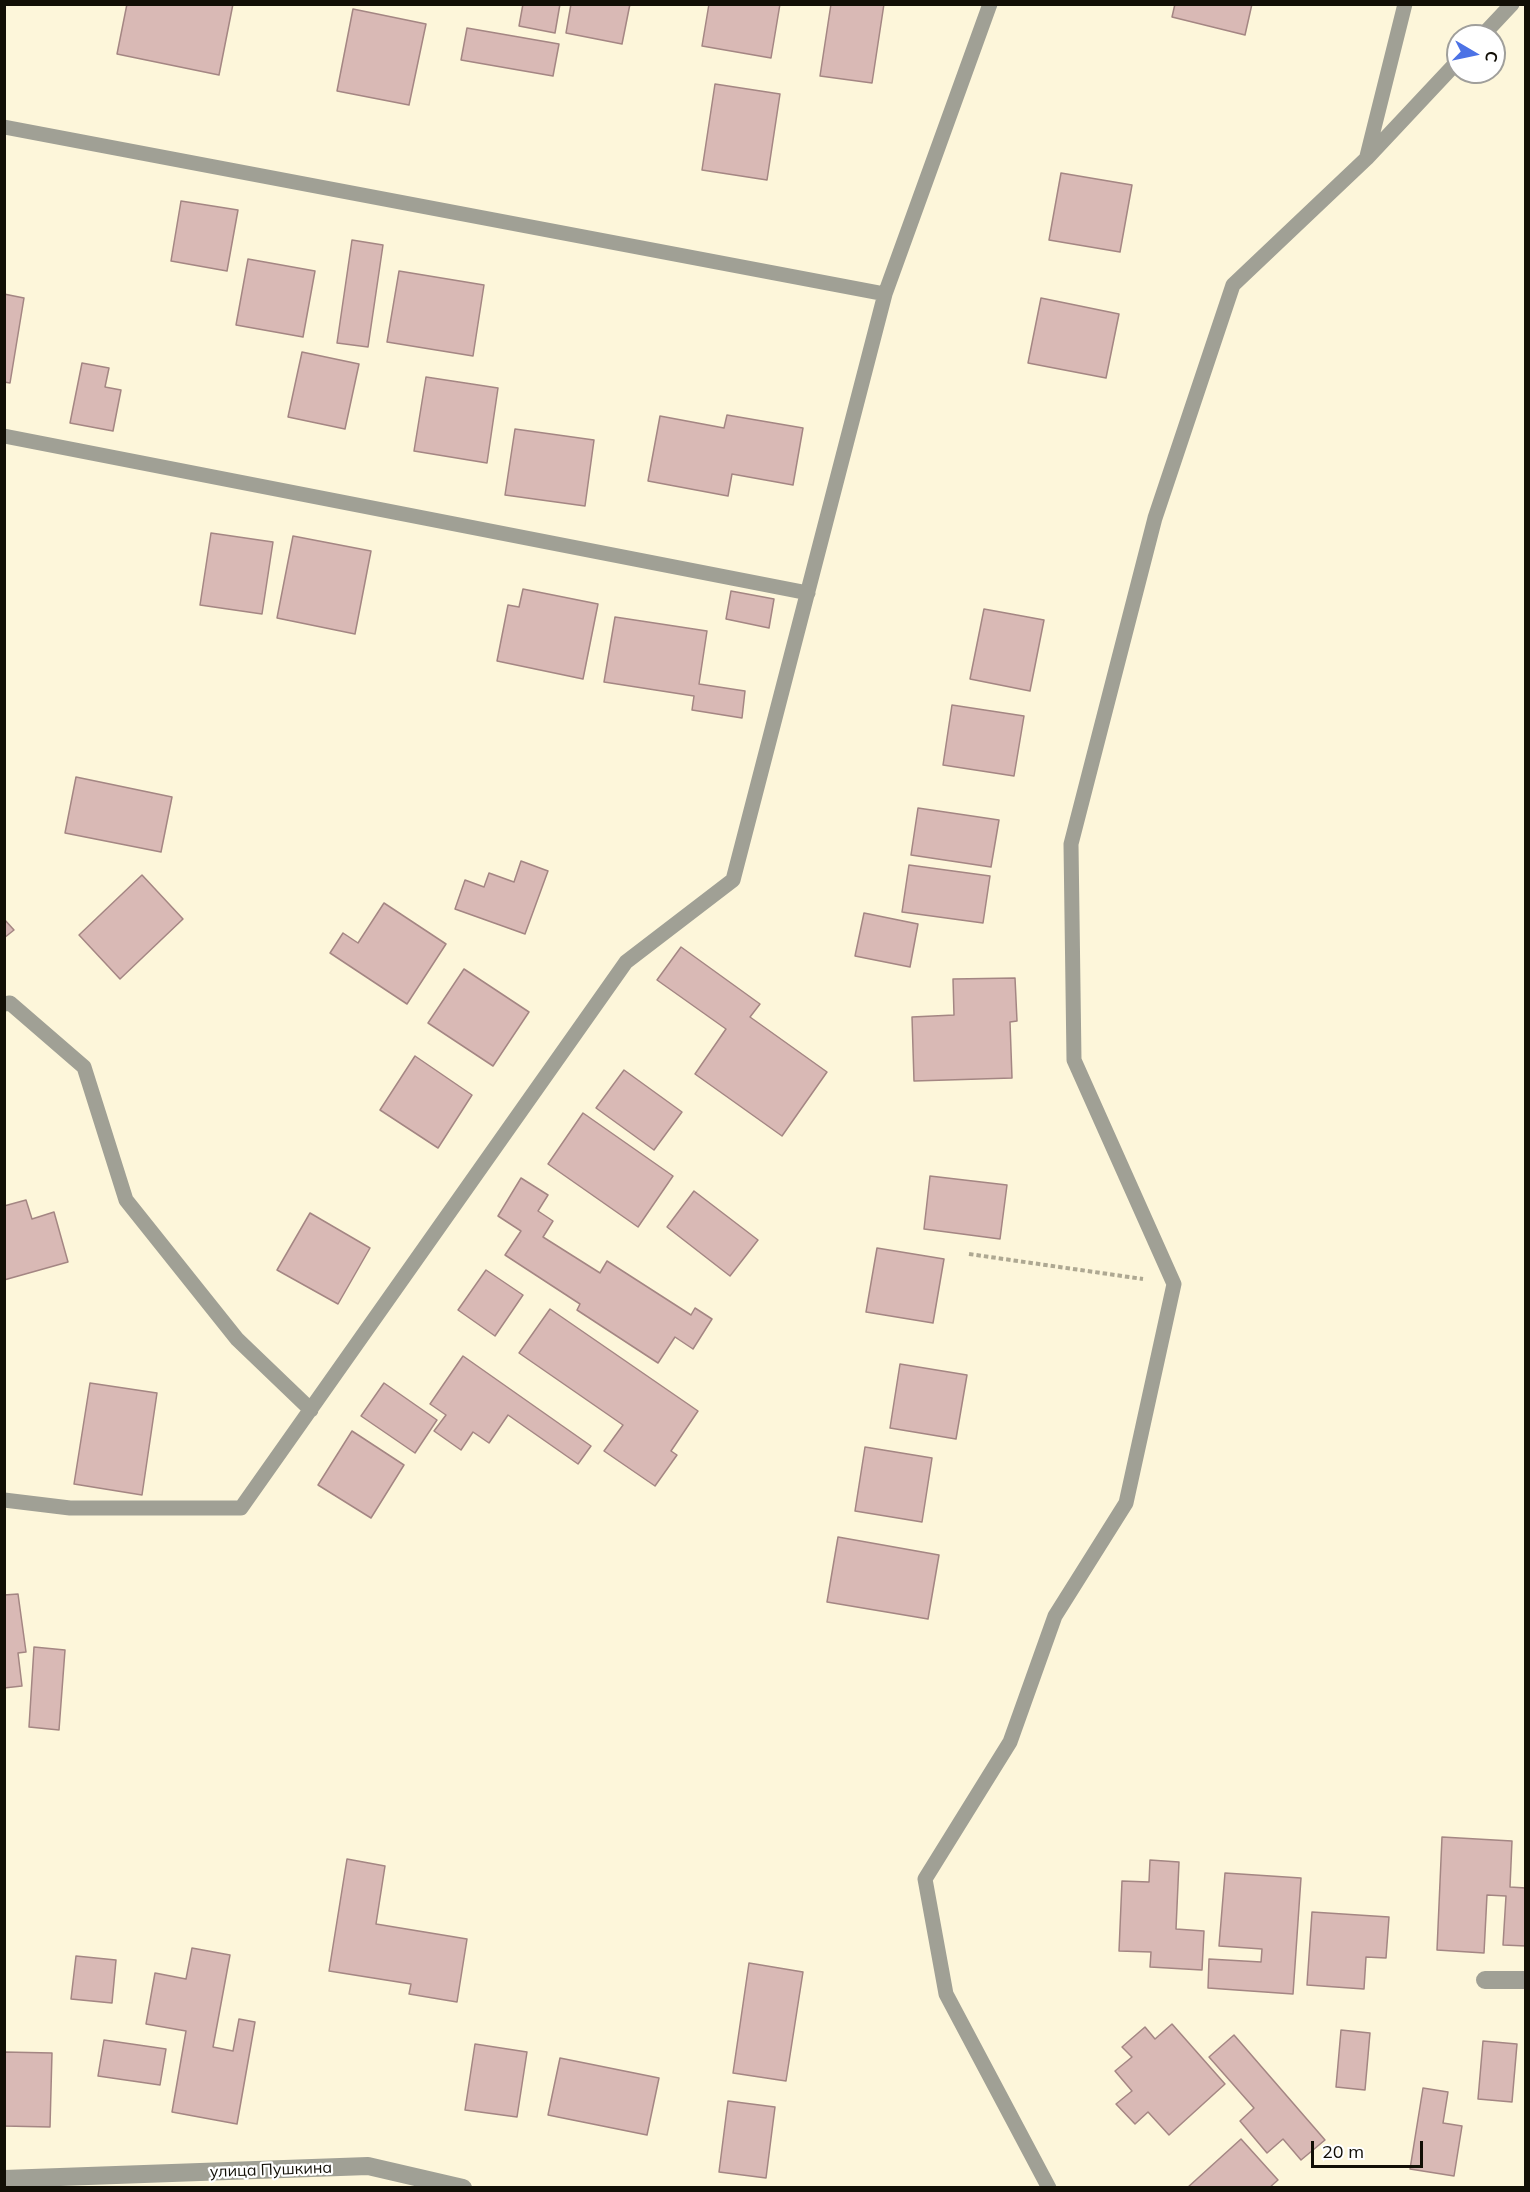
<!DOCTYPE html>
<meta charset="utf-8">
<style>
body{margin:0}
#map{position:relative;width:1530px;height:2192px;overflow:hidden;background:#fdf6da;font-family:Mulish,sans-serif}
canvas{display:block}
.frame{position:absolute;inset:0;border:6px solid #120f06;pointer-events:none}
.north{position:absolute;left:1446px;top:24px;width:60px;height:60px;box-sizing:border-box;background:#fff;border:2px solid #a09f9b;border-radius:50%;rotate:99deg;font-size:16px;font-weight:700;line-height:24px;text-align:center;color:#120f06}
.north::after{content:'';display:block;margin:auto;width:21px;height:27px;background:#4c72e5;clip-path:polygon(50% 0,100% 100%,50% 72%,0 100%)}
.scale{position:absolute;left:1311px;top:2141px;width:112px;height:27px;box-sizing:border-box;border:3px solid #120f06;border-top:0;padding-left:8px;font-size:18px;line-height:21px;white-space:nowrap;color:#120f06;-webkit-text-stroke:4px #fff;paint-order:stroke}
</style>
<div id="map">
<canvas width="1530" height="2192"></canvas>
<div class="frame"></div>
<div class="north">С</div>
<div class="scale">20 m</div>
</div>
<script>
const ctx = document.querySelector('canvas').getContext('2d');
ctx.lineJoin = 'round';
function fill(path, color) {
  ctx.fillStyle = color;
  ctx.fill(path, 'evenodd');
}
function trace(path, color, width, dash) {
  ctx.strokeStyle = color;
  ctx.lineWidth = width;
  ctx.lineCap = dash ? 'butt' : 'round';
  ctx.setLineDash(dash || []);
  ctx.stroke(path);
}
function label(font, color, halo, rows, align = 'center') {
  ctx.font = font + ' Mulish,sans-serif';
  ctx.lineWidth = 4.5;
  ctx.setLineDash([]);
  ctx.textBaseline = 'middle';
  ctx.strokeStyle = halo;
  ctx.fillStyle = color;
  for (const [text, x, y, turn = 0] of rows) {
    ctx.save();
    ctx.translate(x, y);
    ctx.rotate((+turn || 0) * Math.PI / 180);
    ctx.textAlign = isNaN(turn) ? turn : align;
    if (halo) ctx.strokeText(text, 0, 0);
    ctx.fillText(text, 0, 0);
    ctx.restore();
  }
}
const building = new Path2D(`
 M127 4H233L219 75 117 54Z
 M523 4H560L555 33 519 26Z
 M571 4H630L622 44 566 33Z
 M709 4H780L771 58 702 46Z
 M831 4H884L872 83 820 76Z
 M1175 4H1252L1245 35 1172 17Z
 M353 9 426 24 409 105 337 91Z
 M467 28 559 44 553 76 461 60Z
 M715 84 780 94 767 180 702 170Z
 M1061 173 1132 185 1120 252 1049 240Z
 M181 201 238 210 227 271 171 261Z
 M352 240 383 245 368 347 337 343Z
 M248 259 315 271 303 337 236 325Z
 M399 271 484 285 473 356 387 342Z
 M4 294 24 298 10 383 4 382Z
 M1041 298 1119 314 1106 378 1028 363Z
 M302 352 359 364 345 429 288 417Z
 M82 363 109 368 105 387 121 390 113 431 70 423Z
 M426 377 498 388 487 463 414 451Z
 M727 415 803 428 793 485 732 474 728 496 648 481 660 416 724 428Z
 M515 429 594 440 585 506 505 495Z
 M211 533 273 542 262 614 200 605Z
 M293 536 371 551 355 634 277 618Z
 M523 589 598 604 583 679 497 661 508 605 519 607Z
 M731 591 774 599 769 628 726 619Z
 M984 609 1044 620 1030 691 970 679Z
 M615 617 707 631 699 684 745 691 742 718 692 710 694 696 604 682Z
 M952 705 1024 716 1014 776 943 765Z
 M76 777 172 797 161 852 65 833Z
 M918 808 999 820 991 867 911 855Z
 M521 861 548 871 525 934 455 909 465 880 484 887 489 873 514 882Z
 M909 865 990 876 983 923 902 912Z
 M142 875 183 919 120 979 79 935Z
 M384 903 446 944 407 1004 330 953 343 933 358 943Z
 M864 913 918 924 910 967 855 956Z
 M4 919 14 930 4 938Z
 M681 947 760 1004 750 1017 827 1072 782 1136 695 1074 726 1029 657 980Z
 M464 969 529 1012 493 1066 428 1023Z
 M1015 978 1017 1021 1010 1022 1012 1078 914 1081 912 1017 954 1015 953 979Z
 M415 1056 472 1095 438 1148 380 1110Z
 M624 1070 682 1112 654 1150 596 1108Z
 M583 1113 673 1176 638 1227 548 1164Z
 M930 1176 1007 1185 1000 1239 924 1229Z
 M521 1178 548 1195 538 1211 553 1221 543 1237 600 1273 607 1261 691 1315 695 1308 712 1319 693 1349 675 1337 658 1363 577 1310 580 1304 505 1255 521 1231 498 1216Z
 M694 1191 758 1240 730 1276 667 1227Z
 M26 1200 32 1219 54 1212 68 1262 4 1280V1206Z
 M310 1213 370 1248 338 1304 277 1270Z
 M877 1248 944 1259 933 1323 866 1312Z
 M486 1270 523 1295 495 1336 458 1310Z
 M550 1309 698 1411 671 1451 677 1455 655 1486 604 1451 623 1425 519 1353Z
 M463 1356 591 1446 578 1464 508 1415 489 1443 473 1432 461 1450 434 1431 446 1415 430 1404Z
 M900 1364 967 1375 956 1439 890 1428Z
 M90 1383 157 1393 142 1495 74 1484Z
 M384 1383 437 1420 415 1453 361 1416Z
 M352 1431 404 1465 371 1518 318 1485Z
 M865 1447 932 1458 922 1522 855 1511Z
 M838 1537 939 1555 928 1619 827 1602Z
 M18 1594 26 1652 18 1653 22 1686 4 1688V1595Z
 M34 1647 65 1650 59 1730 29 1727Z
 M1442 1837 1512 1841 1510 1887 1526 1888V1946L1503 1945 1506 1896 1487 1895 1484 1953 1437 1950Z
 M347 1859 385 1866 376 1924 467 1939 457 2002 409 1994 411 1984 329 1971Z
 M1150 1860 1179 1862 1176 1929 1204 1931 1202 1970 1150 1967 1151 1952 1119 1951 1122 1881 1149 1882Z
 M1225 1873 1301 1878 1293 1994 1208 1988 1209 1959 1261 1962 1262 1949 1219 1946Z
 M1312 1912 1389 1917 1386 1958 1366 1957 1364 1989 1307 1985Z
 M192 1948 230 1955 213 2047 233 2051 239 2019 255 2022 237 2124 172 2112 186 2031 146 2024 155 1973 186 1979Z
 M76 1956 116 1960 112 2003 71 1999Z
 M749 1963 803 1972 786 2081 733 2073Z
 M1172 2024 1225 2084 1169 2135 1148 2112 1135 2124 1116 2104 1132 2091 1115 2071 1132 2057 1122 2047 1145 2027 1155 2039Z
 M1341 2030 1370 2033 1365 2090 1336 2087Z
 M1234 2035 1325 2140 1301 2160 1283 2139 1267 2153 1240 2121 1254 2108 1209 2057Z
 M104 2040 166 2049 160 2085 98 2076Z
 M1483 2041 1517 2044 1512 2102 1478 2099Z
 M475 2044 527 2052 517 2117 465 2110Z
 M4 2052 52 2053 50 2127 4 2126Z
 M560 2058 659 2078 647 2135 548 2115Z
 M1423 2088 1448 2092 1443 2123 1462 2126 1454 2176 1410 2169Z
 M728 2101 775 2107 766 2178 719 2172Z
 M1241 2139 1278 2180 1269 2188H1187Z`);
const path = new Path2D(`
 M969 1254 1143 1279`);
const lane = new Path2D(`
 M1482 36 1512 4
 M4 127 885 294
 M1367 156 1405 4
 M4 436 808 593
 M4 1004 10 1003 84 1067 126 1200 237 1339 311 1410
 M4 1500 70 1508H241L626 962 733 880 885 294 990 4
 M1049 2188 946 1994 925 1879 1010 1742 1055 1616 1126 1503 1174 1284 1074 1060 1071 844 1155 518 1233 285 1367 158 1458 61`);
const street = new Path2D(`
 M1485 1980H1526
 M4 2179 368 2166 463 2188`);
const streetNames = [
 ["улица Пушкина",271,2170,-2]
];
fill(building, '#d9b9b5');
trace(building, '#a48683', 1.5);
trace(path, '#aea892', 4, [4.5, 3]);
trace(lane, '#a0a095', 15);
trace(street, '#a0a095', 18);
label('16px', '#120f06', '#fff', streetNames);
</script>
